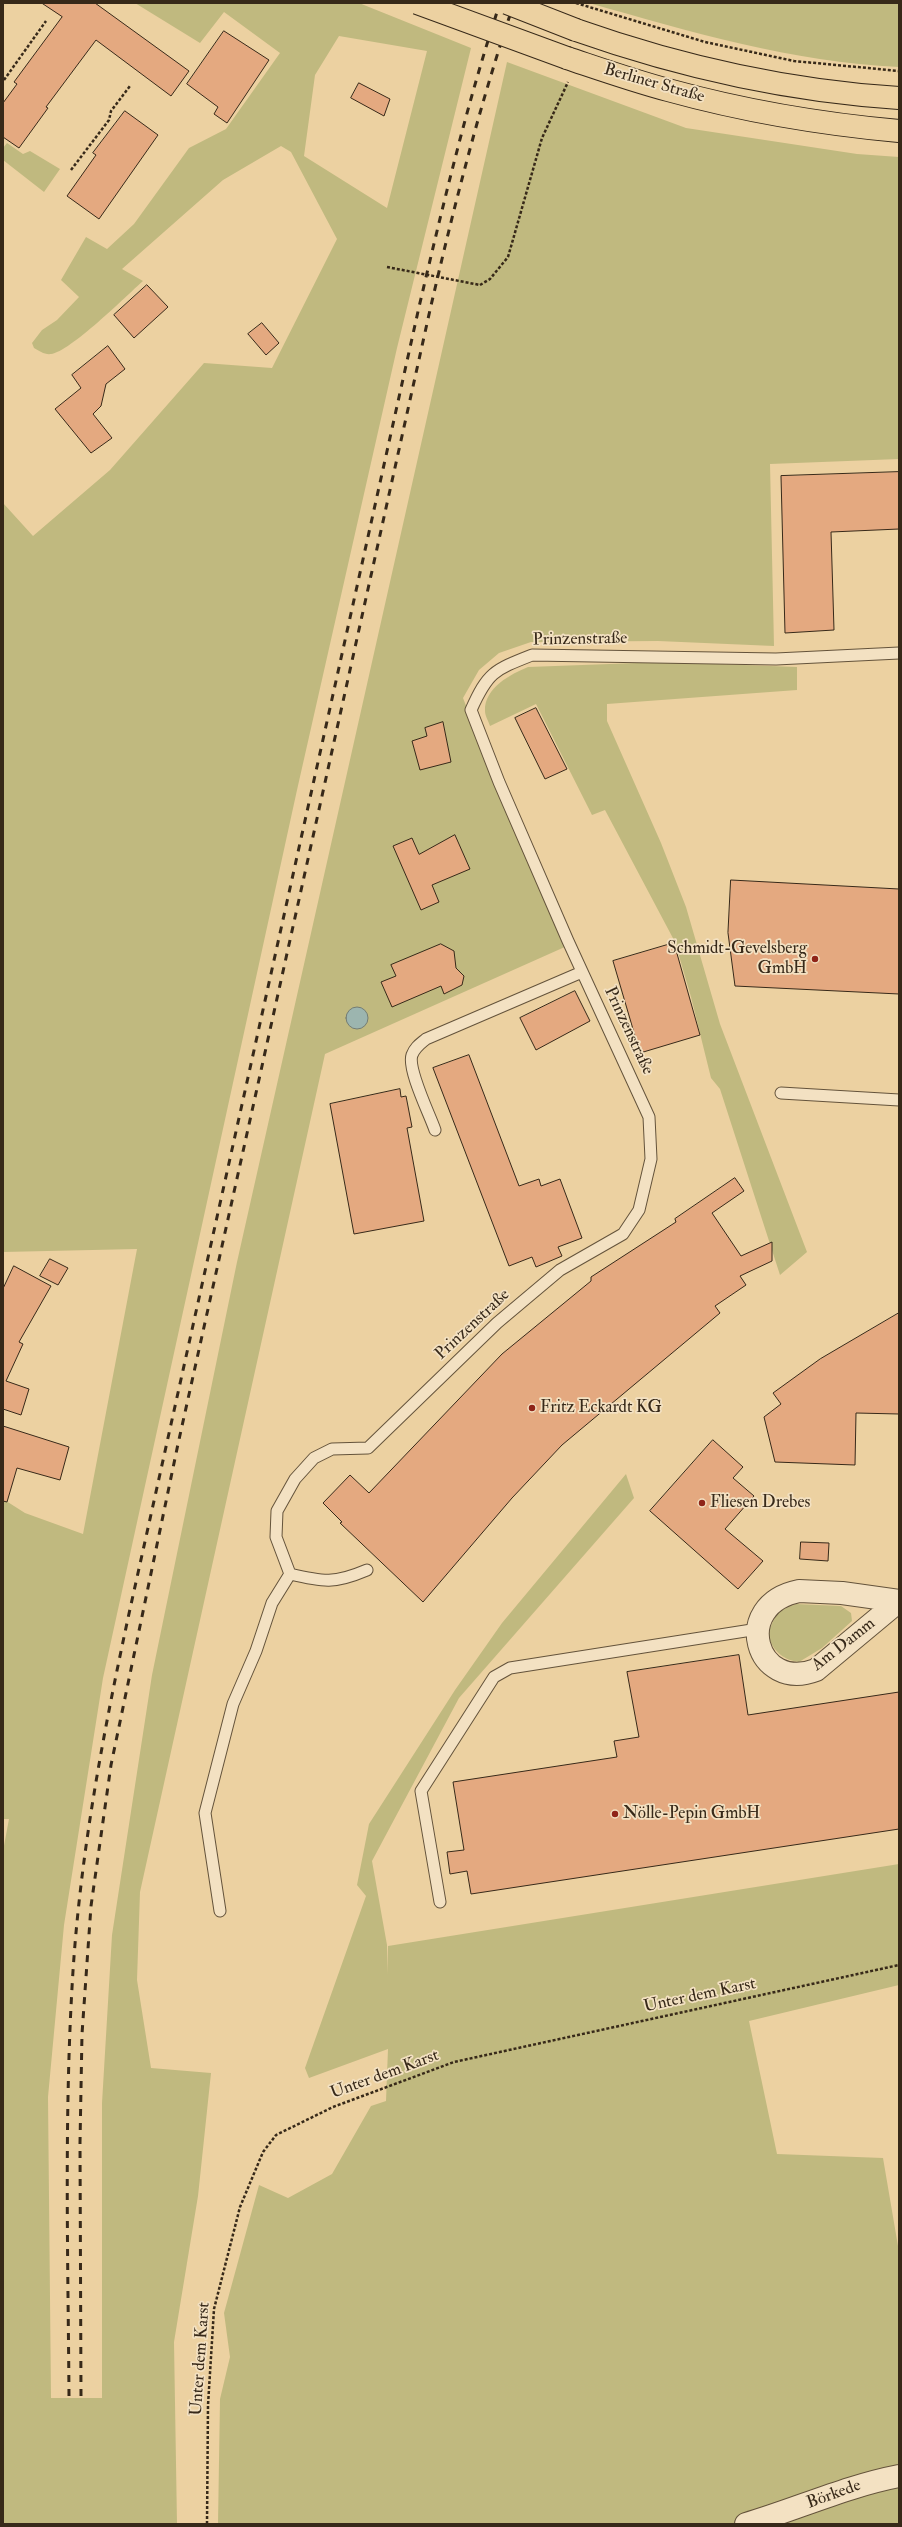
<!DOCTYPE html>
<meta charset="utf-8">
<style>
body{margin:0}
#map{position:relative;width:902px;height:2527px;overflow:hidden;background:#ecd1a1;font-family:"IM FELL Double Pica",serif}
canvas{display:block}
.frame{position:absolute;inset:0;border:4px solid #372919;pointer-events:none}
</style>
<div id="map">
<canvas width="902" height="2527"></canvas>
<div class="frame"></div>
</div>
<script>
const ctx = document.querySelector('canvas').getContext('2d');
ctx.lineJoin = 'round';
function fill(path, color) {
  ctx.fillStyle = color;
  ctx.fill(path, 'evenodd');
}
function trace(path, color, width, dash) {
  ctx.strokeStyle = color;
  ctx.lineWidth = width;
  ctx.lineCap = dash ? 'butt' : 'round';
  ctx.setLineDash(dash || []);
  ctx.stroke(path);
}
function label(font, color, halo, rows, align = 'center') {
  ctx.font = font + ' "IM FELL Double Pica",serif';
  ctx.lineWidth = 3.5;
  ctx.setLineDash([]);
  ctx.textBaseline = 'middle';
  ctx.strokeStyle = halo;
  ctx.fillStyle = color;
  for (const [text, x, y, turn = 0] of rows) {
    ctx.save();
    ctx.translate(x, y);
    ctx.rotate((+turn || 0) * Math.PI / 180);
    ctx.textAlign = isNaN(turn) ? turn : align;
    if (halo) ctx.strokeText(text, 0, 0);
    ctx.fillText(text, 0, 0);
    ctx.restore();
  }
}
const green = new Path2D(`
 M135 3H359L471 48 397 348 297 790 103 1678 64 1925 48 2097 51 2398H102V2103L112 1935 152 1675 237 1262 507 62 686 128 857 154 899 157V459L770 464 774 646 658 641 531 642 499 653 479 670 463 698 496 783 567 946 325 1054 140 1892 137 1980 151 2068 211 2073 198 2196 174 2342 177 2524H3V1851L9 1819H3V1499L25 1513 83 1534 137 1249 3 1252V503L33 536 110 470 204 363 272 368 337 239 291 152 281 146 223 180 122 269 143 281C126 296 70 352 51 354 45 355 39 351 34 348L32 343 42 330 57 320 79 297 61 280 86 237 107 249 134 224 189 148 226 129 280 53 224 12 200 43ZM339 36 427 51 387 208 304 156 315 75Z
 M589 3H899V67C792 62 691 32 589 3Z
 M7 143 23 154 30 151 60 169 44 192 3 160V148Z
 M664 662 797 667V690L607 704V721L661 843 686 907 720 1024 807 1252 780 1275 720 1089 711 1078 691 997 675 942 605 810 592 815 536 704 490 726C489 722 485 716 485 711 484 688 511 674 528 667Z
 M626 1474 634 1498 459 1698 372 1861 387 1945V1974L388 1946 899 1864V1985L749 2021 777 2154 883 2158 899 2252V2524H218L220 2399 230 2357 224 2313 259 2185 288 2198 332 2174 371 2106 386 2101 388 2049 309 2078 305 2068 366 1896 357 1885 369 1824 455 1690 502 1623Z
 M796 1604 841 1606 851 1613 852 1621 822 1648 799 1662C782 1660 771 1649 768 1633L777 1612Z`);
const water = new Path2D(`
 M346 1018a11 11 0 1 1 22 0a11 11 0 1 1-22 0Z`);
const building = new Path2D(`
 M42 3H95L189 71 171 96 96 40 46 107 48 108 19 148 3 137V103L17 84 14 82 62 17Z
 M224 31 269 60 227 123 214 114 218 107 187 84Z
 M359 83 390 99 384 116 351 98Z
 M125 111 158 135 99 219 67 196 96 155 93 153Z
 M147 285 168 307 134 338 114 315Z
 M262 323 279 343 266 355 248 334Z
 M108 346 125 369 106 384 101 406 93 414 112 438 91 453 55 409 81 388 72 375Z
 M899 472V529L831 532 834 630 785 633 781 476Z
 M536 708 567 769 545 779 515 718Z
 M443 722 451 762 420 770 412 741 427 736 425 728Z
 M455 835 470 869 432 885 439 902 421 910 393 846 412 838 419 854Z
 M731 880 899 889V994L735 986 728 933Z
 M674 943 700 1035 640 1053 613 961Z
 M441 944 454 951 456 968 464 976 462 985 444 994 441 986 392 1007 381 982 396 976 391 965Z
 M575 991 590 1021 536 1050 520 1018Z
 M469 1055 519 1186 539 1179 541 1186 560 1179 582 1238 558 1247 562 1256 536 1267 532 1257 509 1266 433 1068Z
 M400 1089 401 1097 406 1096 412 1127 407 1128 424 1221 354 1234 330 1104Z
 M735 1178 744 1191 712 1213 741 1256 772 1242V1261L740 1276 746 1285 715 1306 720 1313 562 1445 512 1498 423 1602 340 1523 342 1522 323 1503 350 1475 369 1493 502 1354 591 1281V1277L676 1222 675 1219Z
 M50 1259 68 1268 58 1285 40 1276Z
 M14 1266 51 1286 19 1342 23 1344 6 1381 29 1389 21 1415 3 1409V1289Z
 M899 1313V1414L856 1413 855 1465 775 1462 764 1417 781 1404 773 1393 820 1359Z
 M3 1426 69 1447 60 1480 17 1468 7 1502 3 1501Z
 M713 1440 743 1467 733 1478 754 1496 725 1529 763 1561 738 1589 650 1511Z
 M801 1542 829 1543 828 1561 800 1559Z
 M739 1655 748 1715 899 1692V1829L471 1894 467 1871 450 1874 447 1852 464 1850 453 1782 617 1757 614 1741 639 1737 627 1672Z`);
const path = new Path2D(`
 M576 3 705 42 794 61 899 71
 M4 80 46 21
 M71 170 109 120 111 111 130 86
 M480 285 490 279 508 257 542 138 568 82
 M207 2524 208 2405 214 2309 240 2207 263 2152 276 2135 333 2107 454 2062 899 1965`);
const lane = new Path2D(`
 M781 1093 899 1100
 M435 1130C430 1115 407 1069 412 1055 415 1047 420 1044 426 1039L582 972
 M367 1570C334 1584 324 1582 290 1574L276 1537 277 1511 295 1479 314 1458 332 1449 368 1448 497 1323 560 1270 623 1234 639 1210 651 1159 649 1117 568 941 499 782 471 710C488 672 494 670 532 655L776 659 899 653
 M440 1902 421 1791 494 1677 510 1668 758 1629
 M220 1911 205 1813 233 1704 256 1651 272 1603 290 1574`);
const street = new Path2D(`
 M799 1591 842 1593 899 1601 816 1670C756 1693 730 1605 799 1591Z
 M746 2524C797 2509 847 2486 899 2476`);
const primary = new Path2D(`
 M576 30C681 67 788 91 899 98
 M567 58C600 69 634 81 668 90 744 111 821 124 899 131`);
const rail = new Path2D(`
 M69 2396C68 2255 64 2112 73 1971 81 1849 104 1729 130 1609L419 307C443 205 467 103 500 3
 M81 2396 80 2143 82 2034 91 1906 111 1765 178 1444 430 310C454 206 480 104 514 3`);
const pathBridge = new Path2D(`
 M387 267 480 285`);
const primaryBridge = new Path2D(`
 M417 3 567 58
 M507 3 576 30`);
const markers = [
 [815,959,4,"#8f2418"],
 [532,1408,4,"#8f2418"],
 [702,1503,4,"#8f2418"],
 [615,1814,4,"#8f2418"]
];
const streetNames = [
 ["Berliner Straße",654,84,16],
 ["Prinzenstraße",580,640,-1],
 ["Prinzenstraße",628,1031,65],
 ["Prinzenstraße",473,1325,-43],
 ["Am Damm",844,1645,-38],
 ["Unter dem Karst",700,1996,-12],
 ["Unter dem Karst",385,2075,-20],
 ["Unter dem Karst",201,2359,-86],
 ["Börkede",834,2495,-20]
];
const poiNames = [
 ["Schmidt-Gevelsberg",807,949,"right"],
 ["GmbH",807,969,"right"],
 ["Fritz Eckardt KG",540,1408],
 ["Fliesen Drebes",710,1503],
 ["Nölle-Pepin GmbH",623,1814]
];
fill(green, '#c0b97f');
fill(water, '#9cb5af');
trace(water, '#747d73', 1);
fill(building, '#e4a980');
trace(building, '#372919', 1);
trace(lane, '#64533b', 13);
trace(street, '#64533b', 24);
trace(primary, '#372919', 24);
trace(path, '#372919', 2.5, [3, 2]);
trace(lane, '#f3e1c2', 11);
trace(street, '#f3e1c2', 22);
trace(primary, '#ecd1a1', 22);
trace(rail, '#372919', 3, [7, 7]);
trace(primaryBridge, '#372919', 24, []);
trace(pathBridge, '#372919', 2.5, [3, 2]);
trace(primaryBridge, '#ecd1a1', 22);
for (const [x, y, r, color] of markers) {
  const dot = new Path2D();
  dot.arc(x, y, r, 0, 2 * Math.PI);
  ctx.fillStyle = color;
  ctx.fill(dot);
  trace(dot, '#f3e1c2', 1.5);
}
label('17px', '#372919', '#f3e1c2', streetNames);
label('17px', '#372919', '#f3e1c2', poiNames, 'left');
</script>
